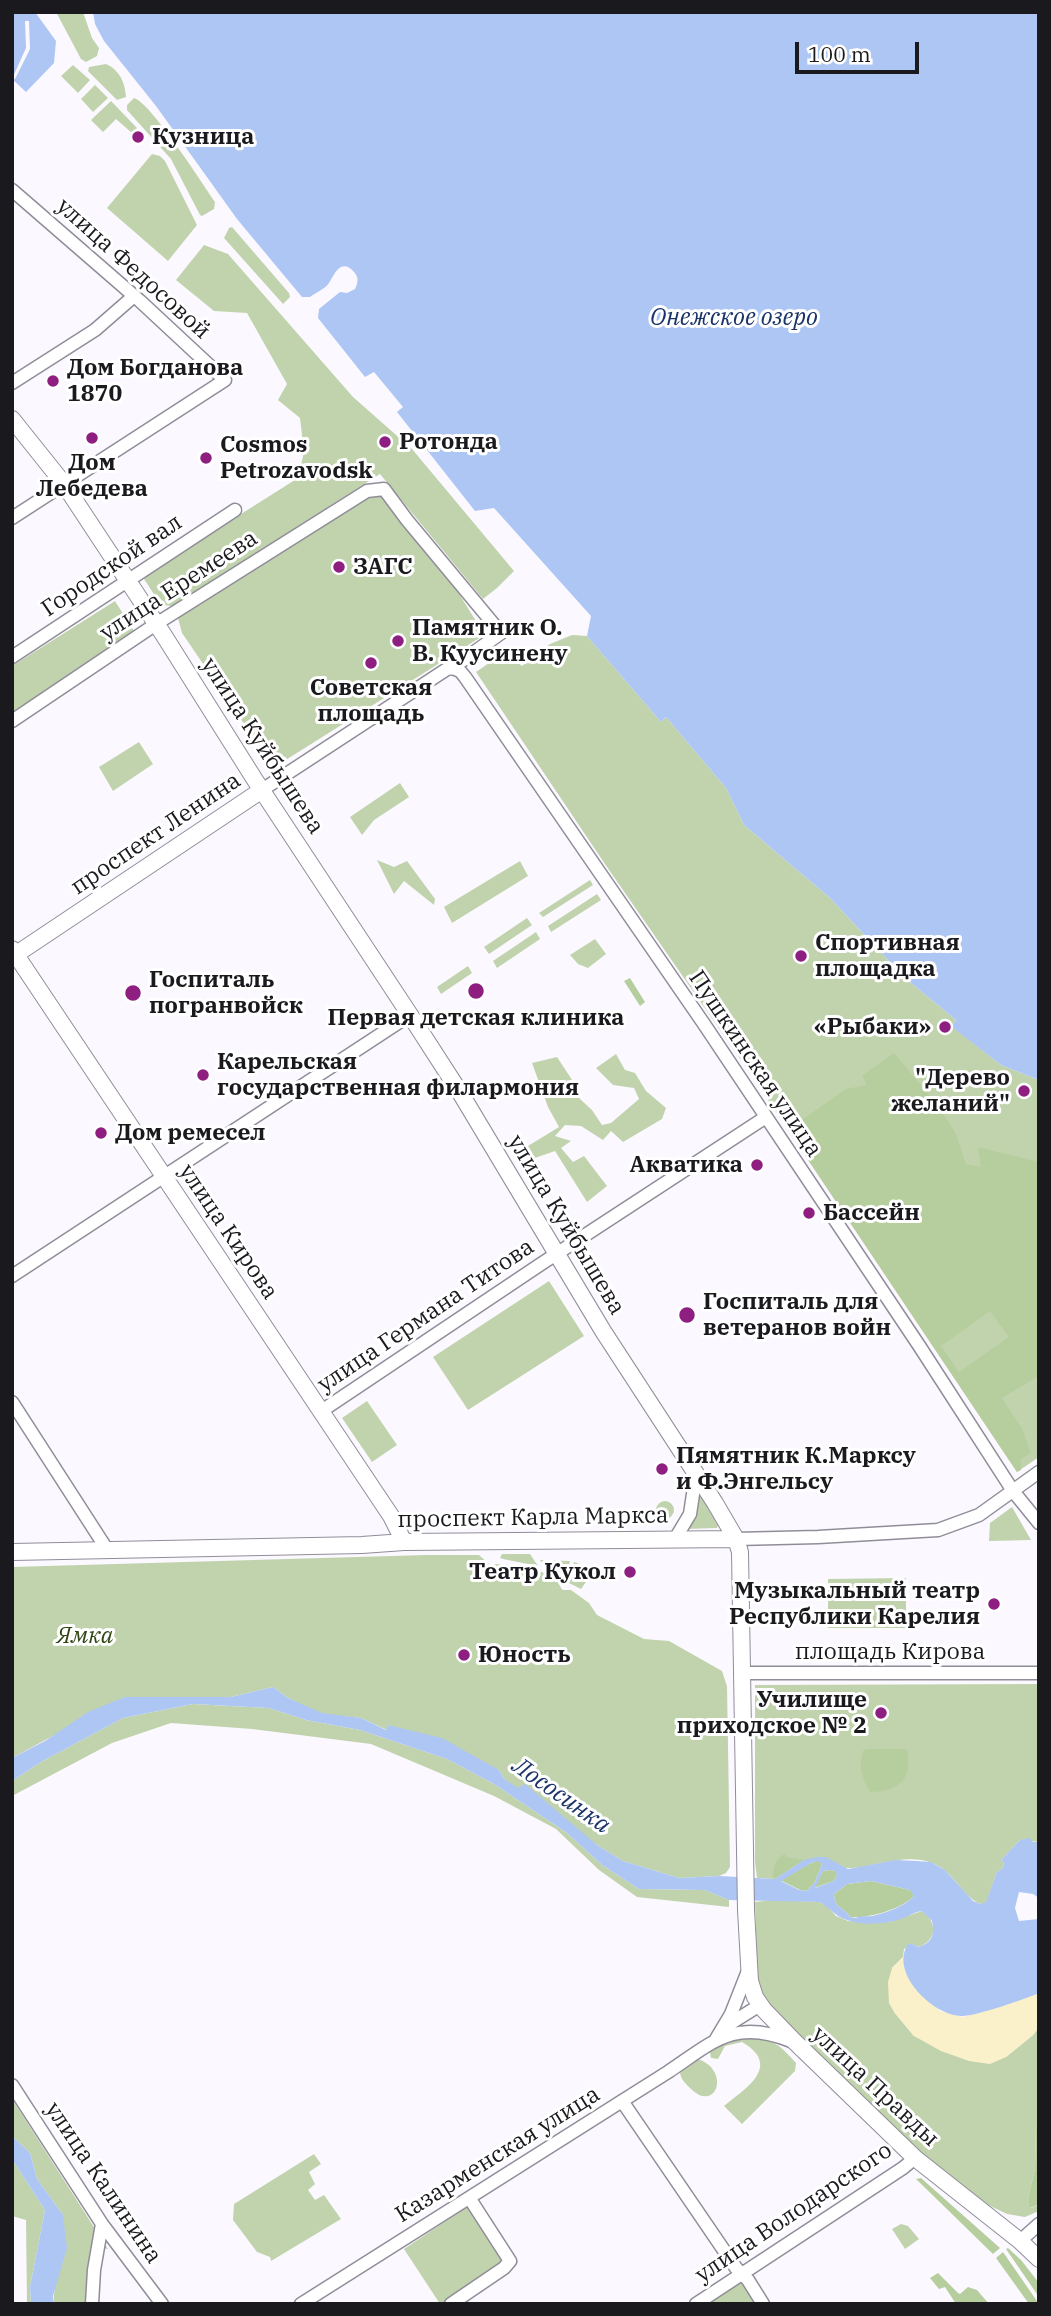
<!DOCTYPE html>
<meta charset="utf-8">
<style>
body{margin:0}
#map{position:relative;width:1051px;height:2316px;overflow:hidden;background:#fbf9ff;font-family:"IBM Plex Serif",serif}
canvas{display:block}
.frame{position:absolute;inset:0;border:14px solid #1a191d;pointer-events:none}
.scale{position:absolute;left:795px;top:42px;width:124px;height:32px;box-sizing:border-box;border:4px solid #1a191d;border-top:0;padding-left:9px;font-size:21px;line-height:24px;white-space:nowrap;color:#1a191d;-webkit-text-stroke:5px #fff;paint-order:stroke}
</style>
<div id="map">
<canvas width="1051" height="2316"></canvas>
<div class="frame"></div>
<div class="scale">100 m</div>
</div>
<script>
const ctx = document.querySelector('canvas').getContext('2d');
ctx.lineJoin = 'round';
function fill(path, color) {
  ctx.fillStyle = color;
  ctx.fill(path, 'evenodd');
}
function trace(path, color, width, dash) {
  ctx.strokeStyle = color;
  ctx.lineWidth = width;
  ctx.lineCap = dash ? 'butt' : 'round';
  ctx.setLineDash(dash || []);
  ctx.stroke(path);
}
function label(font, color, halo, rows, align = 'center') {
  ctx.font = font + ' "IBM Plex Serif",serif';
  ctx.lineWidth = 6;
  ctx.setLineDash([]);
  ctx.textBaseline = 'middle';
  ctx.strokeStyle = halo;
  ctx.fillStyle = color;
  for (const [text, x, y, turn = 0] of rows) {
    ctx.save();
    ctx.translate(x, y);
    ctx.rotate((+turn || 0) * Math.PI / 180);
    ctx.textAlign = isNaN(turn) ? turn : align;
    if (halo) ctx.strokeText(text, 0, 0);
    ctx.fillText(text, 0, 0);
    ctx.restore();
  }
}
const green = new Path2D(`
 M56 12H83L92 38 99 48 97 56 86 62 81 59Z
 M106 64C120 70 125 83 126 97L117 100 88 71 89 67Z
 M73 65 90 80 78 93 61 76Z
 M95 85 108 98 93 112 81 99Z
 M134 98C151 103 202 183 215 202L214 209 202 216 200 215 171 159 127 110V105Z
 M111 101 137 128 132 133 116 119 103 132 91 120Z
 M152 154 160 156 165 161 197 225 168 261 107 208Z
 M232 227 289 293 290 297 283 304 224 238 229 228Z
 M204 245 228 254 353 397 412 449 514 571 497 588 483 599 380 474 173 606 161 605 144 579 146 574 298 478 304 452 300 418 278 400 287 384 247 313 214 311 176 280Z
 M382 495 456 589 481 629V637L281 763 272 765 182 633 178 618 361 499Z
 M115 601 136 634 12 712V666Z
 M572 635 587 636 661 722 666 717 726 788 744 825 829 897 905 978 956 1020 953 1027 1001 1065 1039 1080V1457L1017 1472 754 1079 607 867 476 672 505 652 522 666 550 644Z
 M139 742 153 764 113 791 99 767Z
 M400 783 409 797 374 820 362 835 350 817Z
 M377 860 394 867 407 861 435 899 434 905 404 881 394 894Z
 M520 861 528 876 452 923 444 907Z
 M590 880 593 885 543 917 539 913Z
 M597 894 601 900 551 932 548 926Z
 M527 918 532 925 489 954 484 947Z
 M536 932 540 939 497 968 493 961Z
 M595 939 606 954 588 968 578 964 570 955Z
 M468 966 472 973 441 994 437 987Z
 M616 1054 625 1070 635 1073 646 1091 666 1108 662 1119 623 1142 611 1131 603 1140 581 1126 565 1125 555 1136 571 1141 561 1148 573 1162 584 1156 607 1186 587 1202 555 1151 532 1159 523 1149 559 1127 548 1107 532 1063 557 1057 580 1092V1099L592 1110 602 1125 611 1123 639 1099 634 1088 613 1085 596 1068Z
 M549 1281 584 1336 468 1410 433 1357Z
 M367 1401 397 1445 372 1462 342 1418Z
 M699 1490 718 1526 717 1528 685 1529 697 1507Z
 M656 1510a9 9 0 1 1 18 0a9 9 0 1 1-18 0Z
 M1012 1507 1031 1540 989 1541 990 1523Z
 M502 1554H530L538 1566 503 1559 500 1558Z
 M426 1555H479L490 1565C505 1562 546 1569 557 1581 560 1584 560 1588 563 1590H571L589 1603 597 1615 644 1639 669 1641 722 1671 727 1686 730 1867 726 1873 719 1876 679 1878 623 1861 597 1845 504 1779 499 1770 388 1725 387 1730 361 1718 322 1714 288 1698 273 1687 231 1697H125L12 1758V1567Z
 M540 1560 570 1561 565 1580 549 1572Z
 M574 1562 587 1567 588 1579 581 1589 569 1583Z
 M906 1578V1628H828V1579Z
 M1039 1684V1842L1020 1840 1001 1860 1004 1863 1002 1869 997 1872 986 1903 980 1904C961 1895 953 1870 932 1863 906 1853 878 1866 852 1868 837 1869 819 1863 804 1860L775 1879 757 1878 755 1862V1685Z
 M193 1704 269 1708 306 1720 360 1730 447 1759 494 1784 567 1833 602 1865 639 1889 705 1890 729 1900V1907L637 1897 599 1870 556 1829 494 1796 371 1744 252 1729 171 1723 112 1743 12 1796V1781L41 1762 123 1718Z
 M773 1900 819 1902 827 1906 836 1916 848 1921 866 1923 889 1922 922 1911C938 1922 937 1941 918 1947L913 1944 904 1949 903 1957 892 1968 894 2012 914 2036 1006 2057 1033 2035 1039 2027V2126L1036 2127 1035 2169 1028 2198 1031 2208 1039 2204V2211L1025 2217 1007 2214 984 2203 908 2142 766 2002 758 1989 755 1902Z
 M749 2036C776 2042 777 2042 796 2063L795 2071 742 2124 724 2106C745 2089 783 2066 742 2042L725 2046 718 2059 711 2058 710 2052 727 2041Z
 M695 2058C732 2068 717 2114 691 2089 685 2083 680 2079 680 2071Z
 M12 2099 108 2249 91 2246 86 2304H53L63 2215 37 2179 30 2153 12 2136Z
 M314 2154 321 2164 309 2172 315 2184 308 2190 315 2200 324 2195 341 2219 271 2261 270 2257 257 2252 233 2220 234 2204Z
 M12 2159 45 2210 30 2287 31 2304H27L26 2220 12 2216Z
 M470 2205 502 2258 499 2266 444 2304H440L404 2249Z
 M901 2224 908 2226 919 2239 905 2249 892 2229Z
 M740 2281 743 2282 756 2304H705Z`);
const forest = new Path2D(`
 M630 978 645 1002 640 1006 624 981Z
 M894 1053 939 1107 956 1134 966 1164 981 1167 978 1147 1039 1162V1376L1002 1398 1022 1429 1031 1453 1021 1459V1470L1017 1472 788 1130 846 1089 867 1085 862 1076ZM990 1311 1009 1337 959 1372 941 1346Z
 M867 1749H905L908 1751C908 1758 909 1769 906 1775 901 1788 883 1792 870 1792 862 1778 858 1767 863 1751Z
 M785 1854 786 1857 804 1860 775 1879 773 1876C773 1868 776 1858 785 1854Z
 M818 1861 822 1864 815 1882 807 1891 800 1890 780 1880 811 1863Z
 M830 1870 836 1871 837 1875 834 1881 814 1888 823 1871Z
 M871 1881 910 1890 913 1892 914 1896C902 1909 868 1919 850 1917 844 1906 835 1911 834 1894L847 1884Z
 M1039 2126V2204L1030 2208 1028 2198 1035 2169 1036 2127Z
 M921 2178 1000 2248 993 2254 916 2179Z
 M1008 2248 1021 2260 1039 2283V2297L1006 2249Z
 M1003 2252 1039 2304H1029L996 2258Z
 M938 2273 958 2293 960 2294 968 2287 977 2290 989 2304H956L945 2287 939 2289 930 2278Z`);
const sand = new Path2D(`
 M903 1957 905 1971 940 2011 951 2014 963 2017 1039 1993V2027L1033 2035 1006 2057 990 2064 969 2061 941 2051 914 2036 894 2012 889 2003 888 1982 892 1968Z`);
const water = new Path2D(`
 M12 12H35L56 41 54 63 26 92 12 79Z
 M93 12H1039V1080L1001 1065 952 1027 956 1020 905 978 829 897 744 825 726 788 666 717 661 722 587 636 591 616 494 508 475 511 397 412 403 407 374 372 365 377 318 318 319 309 340 292 347 293 355 289C358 283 359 277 354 272 340 256 333 278 329 283 325 289 315 293 310 297H302L237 219 156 106 104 41 95 24Z
 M273 1687 288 1698 322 1713 361 1718 386 1730 388 1725 442 1738 499 1770 504 1779 518 1788 525 1784 597 1845 623 1861 679 1878 719 1876 775 1879 804 1860 817 1857H826L848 1869 896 1860 917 1861 931 1862 945 1870 973 1901 980 1904 986 1902 997 1872 1002 1869 1004 1863 1001 1860 1020 1840 1029 1838 1033 1842H1039V1898L1033 1894 1019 1892 1015 1908 1019 1921 1039 1919V1993C1025 1999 974 2017 961 2016 933 2015 889 1973 908 1944H913L918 1947C932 1943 935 1935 932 1921L922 1911C914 1912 909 1916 901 1919 885 1924 863 1926 847 1920 835 1917 830 1907 819 1902L729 1900 705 1890 639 1889 602 1865 567 1833 494 1784 447 1759 360 1730 306 1720 269 1708 193 1704 123 1718 41 1762 12 1781V1758L45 1741 88 1712 125 1697H231ZM818 1861 822 1864 815 1882 807 1891 799 1890 781 1881 811 1863ZM830 1870 835 1871 837 1875 834 1881 815 1888 823 1871ZM871 1881 910 1890 914 1896C905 1906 886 1913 872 1916 865 1917 862 1915 856 1918L850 1917C844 1906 835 1911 834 1894L847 1884Z
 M12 2136 30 2153 37 2179 63 2215 67 2248 53 2296V2304H31L30 2287 45 2210 12 2159Z`);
const pier = new Path2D(`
 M25 21H29L30 49 15 79H12L26 48Z`);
const minor = new Path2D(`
 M12 190 140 301 225 380 12 518
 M12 383 95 330 134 296
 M12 657 235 510
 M452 668 460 671 465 677 704 1024 920 1347 1013 1491 1039 1523
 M12 721 156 624 367 491 384 489 407 520 501 633 452 668 447 669 262 790
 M12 1276 410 1015
 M12 1402 108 1551
 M320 1412 541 1264 766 1117
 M675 1539 690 1514 696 1474
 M736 1539 818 1537 938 1530 979 1515 1039 1472
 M742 1673H1039
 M725 2027 760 2005
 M716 2039 731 2014 748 1971
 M12 2085 102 2224 162 2304
 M622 2101 736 2268 748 2280 763 2304
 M1020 2241 1039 2224
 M92 2304 94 2270 102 2224
 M301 2304 668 2072C713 2042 734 2018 791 2041
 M451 2304 504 2268 510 2261 470 2199
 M696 2304 903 2168 915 2158`);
const major = new Path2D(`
 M12 419 64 484 163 634 255 780 410 1015 461 1094 603 1331 715 1503 736 1539 740 1552 746 1910 750 1981 755 1997 764 2010 795 2042 915 2158 1020 2241 1039 2259
 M12 949 391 1516 404 1542
 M12 957 262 790
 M12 1552 362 1545 404 1542 736 1539`);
const markers = [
 [138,137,7,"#8e1f81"],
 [53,381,7,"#8e1f81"],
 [92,438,7,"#8e1f81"],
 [385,442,7,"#8e1f81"],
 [206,458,7,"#8e1f81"],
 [339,567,7,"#8e1f81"],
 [398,641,7,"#8e1f81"],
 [371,663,7,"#8e1f81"],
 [801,956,7,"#8e1f81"],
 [476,991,9,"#8e1f81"],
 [133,993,9,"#8e1f81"],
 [945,1027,7,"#8e1f81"],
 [203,1075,7,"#8e1f81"],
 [1024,1091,7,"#8e1f81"],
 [101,1133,7,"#8e1f81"],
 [757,1165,7,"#8e1f81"],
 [809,1213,7,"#8e1f81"],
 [687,1315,9,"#8e1f81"],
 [662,1469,7,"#8e1f81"],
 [630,1572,7,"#8e1f81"],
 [994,1604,7,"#8e1f81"],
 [464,1655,7,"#8e1f81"],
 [881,1713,7,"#8e1f81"]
];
const poiNames = [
 ["Кузница",152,137],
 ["Дом Богданова",67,368],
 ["1870",67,394],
 ["Ротонда",399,442],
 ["Cosmos",220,445],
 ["Petrozavodsk",220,471],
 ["Дом",92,463,"center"],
 ["Лебедева",92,489,"center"],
 ["ЗАГС",353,567],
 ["Памятник О.",412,628],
 ["В. Куусинену",412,654],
 ["Советская",371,688,"center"],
 ["площадь",371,714,"center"],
 ["Спортивная",815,943],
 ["площадка",815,969],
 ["Госпиталь",149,980],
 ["погранвойск",149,1006],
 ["Первая детская клиника",476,1018,"center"],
 ["«Рыбаки»",931,1027,"right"],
 ["Карельская",217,1062],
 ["государственная филармония",217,1088],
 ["\"Дерево",1010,1078,"right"],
 ["желаний\"",1010,1104,"right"],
 ["Дом ремесел",115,1133],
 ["Акватика",743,1165,"right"],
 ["Бассейн",823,1213],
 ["Госпиталь для",703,1302],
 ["ветеранов войн",703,1328],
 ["Пямятник К.Марксу",676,1456],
 ["и Ф.Энгельсу",676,1482],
 ["Театр Кукол",616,1572,"right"],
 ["Музыкальный театр",980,1591,"right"],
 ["Республики Карелия",980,1617,"right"],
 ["Юность",478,1655],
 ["Училище",867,1700,"right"],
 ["приходское № 2",867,1726,"right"]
];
const streetNames = [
 ["улица Федосовой",133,269,42],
 ["Городской вал",112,566,-34],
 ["улица Еремеева",179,586,-33],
 ["улица Куйбышева",262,746,57],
 ["проспект Ленина",156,834,-34],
 ["Пушкинская улица",755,1064,56],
 ["улица Куйбышева",566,1225,59],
 ["улица Кирова",228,1232,56],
 ["улица Германа Титова",426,1316,-34],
 ["проспект Карла Маркса",533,1518,-1],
 ["площадь Кирова",890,1652],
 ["улица Правды",875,2087,43],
 ["Казарменская улица",498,2155,-32],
 ["улица Калинина",103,2183,56],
 ["улица Володарского",794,2213,-34]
];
const parkNames = [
 ["Ямка",85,1636]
];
const waterNames = [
 ["Онежское озеро",734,318],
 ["Лососинка",561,1796,35]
];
fill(green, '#c0d3ad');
fill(forest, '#b6ce9e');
fill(sand, '#faf1cb');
fill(water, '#aec6f4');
fill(pier, '#fbf9ff');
trace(minor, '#908d99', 15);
trace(major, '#908d99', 18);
trace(minor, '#fff', 12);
trace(major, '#fff', 16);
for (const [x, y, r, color] of markers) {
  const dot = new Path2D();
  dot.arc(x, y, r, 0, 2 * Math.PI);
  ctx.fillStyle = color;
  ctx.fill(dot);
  trace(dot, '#fff', 2.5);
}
label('bold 23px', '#1a191d', '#fff', poiNames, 'left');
label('23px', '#1a191d', '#fff', streetNames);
label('italic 23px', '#2f4411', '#fff', parkNames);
label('italic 24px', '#1a3369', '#fff', waterNames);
</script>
